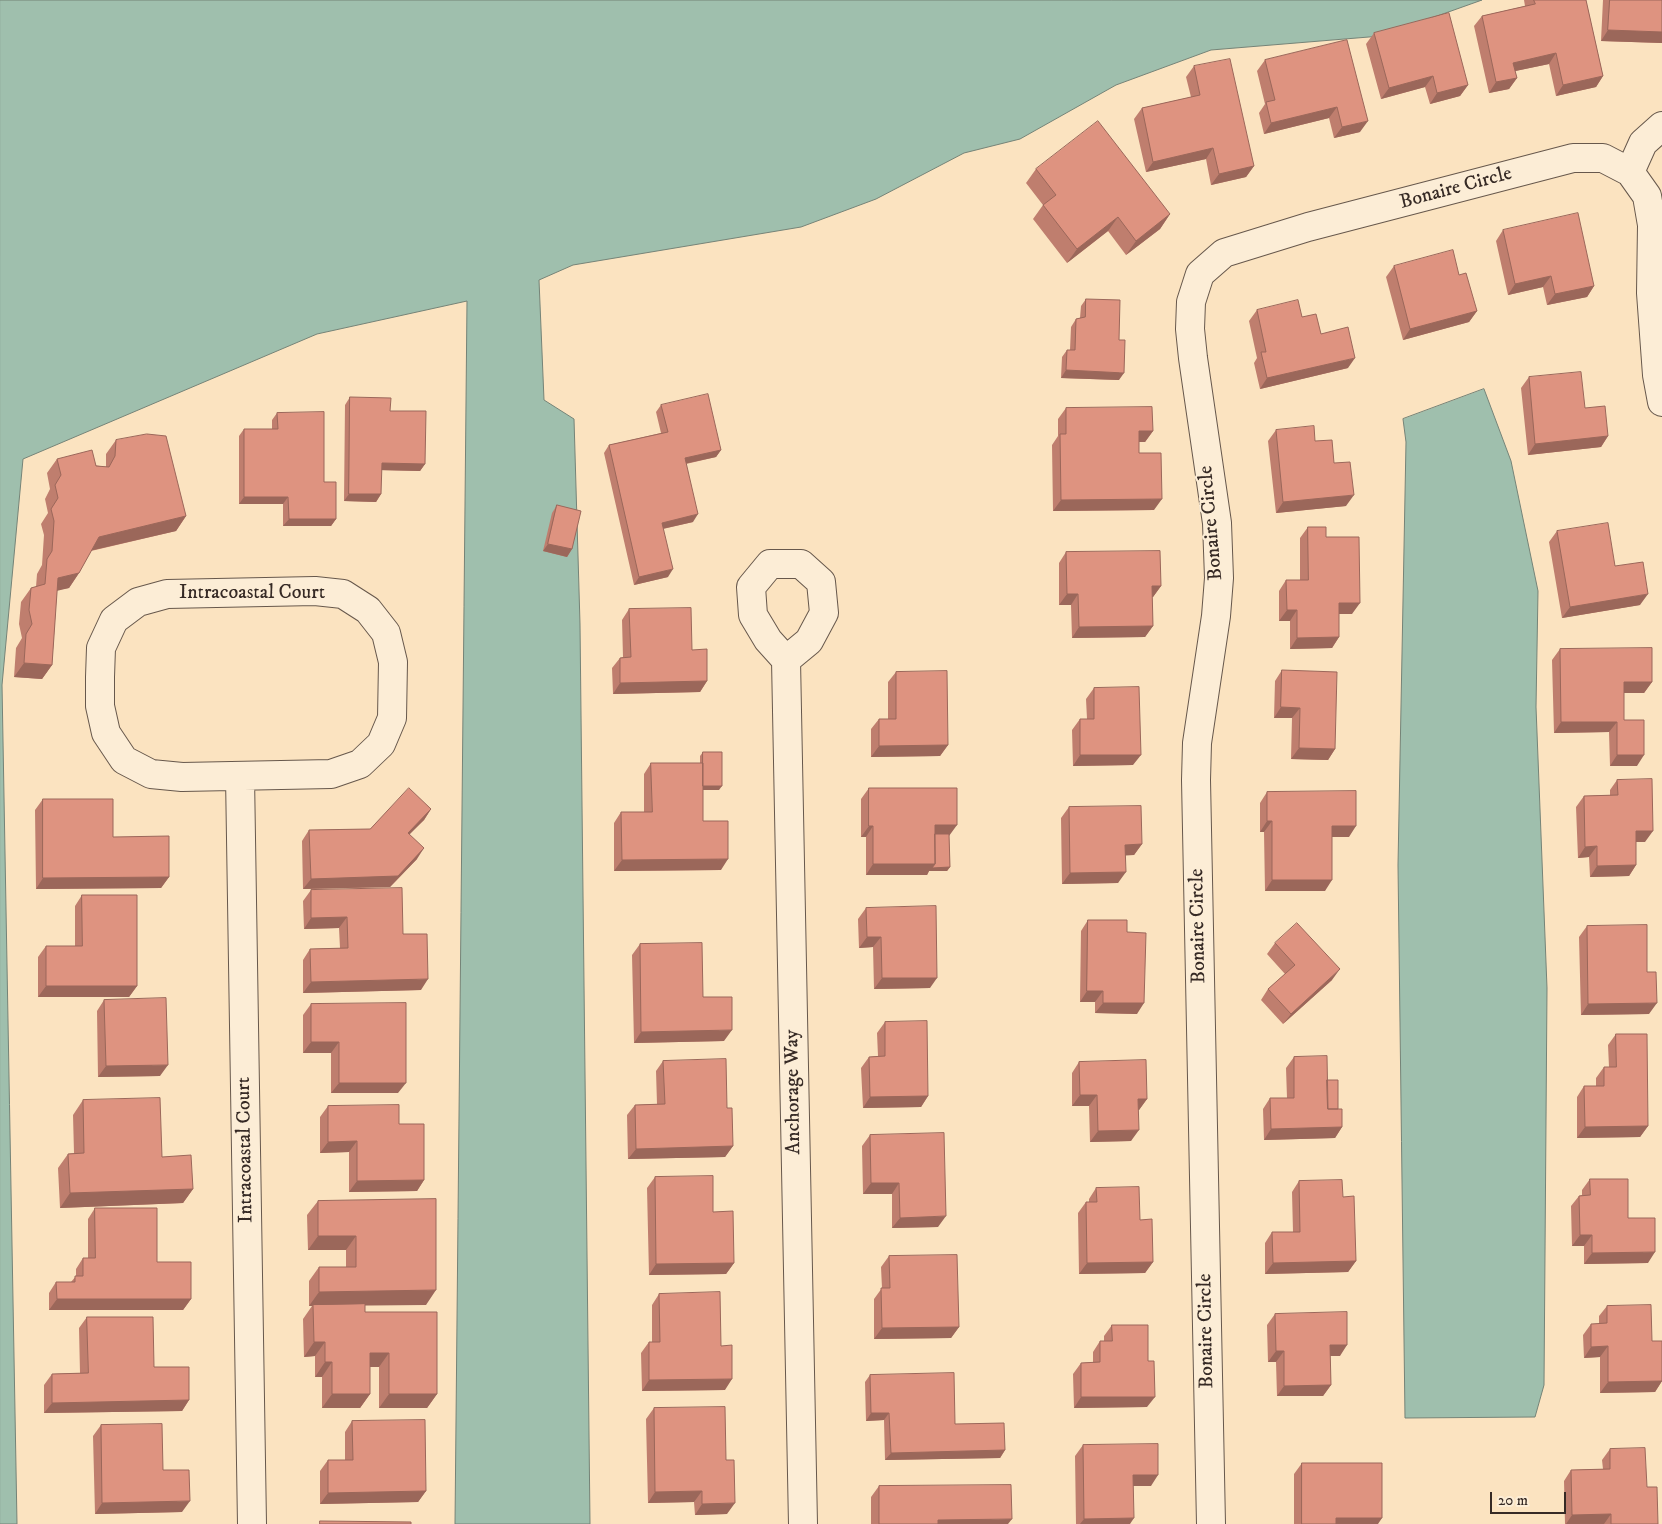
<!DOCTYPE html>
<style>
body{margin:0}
#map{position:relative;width:1662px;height:1524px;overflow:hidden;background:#fbe3c0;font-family:"IM FELL DW Pica",serif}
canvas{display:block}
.scale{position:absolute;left:1490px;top:1492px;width:76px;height:22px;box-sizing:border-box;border:2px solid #362a25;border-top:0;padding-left:6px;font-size:15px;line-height:18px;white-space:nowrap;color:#362a25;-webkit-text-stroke:4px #fcedd6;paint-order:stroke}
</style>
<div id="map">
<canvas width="1662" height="1524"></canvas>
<div class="scale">20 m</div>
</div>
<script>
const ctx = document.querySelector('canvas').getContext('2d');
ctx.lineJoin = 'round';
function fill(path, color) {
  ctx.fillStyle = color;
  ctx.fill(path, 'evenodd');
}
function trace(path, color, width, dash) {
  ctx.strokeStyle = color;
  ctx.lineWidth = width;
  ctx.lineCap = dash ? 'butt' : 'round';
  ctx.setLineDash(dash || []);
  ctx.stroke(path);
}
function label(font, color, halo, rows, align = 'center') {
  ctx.font = font + ' "IM FELL DW Pica",serif';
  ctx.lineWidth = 4;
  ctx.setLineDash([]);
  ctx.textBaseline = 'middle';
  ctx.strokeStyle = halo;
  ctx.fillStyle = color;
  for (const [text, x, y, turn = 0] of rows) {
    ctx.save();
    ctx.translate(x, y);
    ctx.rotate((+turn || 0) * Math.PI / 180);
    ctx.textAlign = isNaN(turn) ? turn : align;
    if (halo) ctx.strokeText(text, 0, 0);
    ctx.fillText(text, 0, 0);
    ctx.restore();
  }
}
const water = new Path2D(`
 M0 0H1482L1381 36 1211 50 1116 85 1020 139 964 153 876 199 801 227 573 265 539 280 544 400 574 419 580 624 590 1524H455L467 301 317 334 23 459 2 685 17 1524H0Z
 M1484 389 1511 461 1538 591 1536 707 1547 988 1544 1385 1535 1417 1405 1418 1398 865 1406 442 1403 419Z`);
const minor = new Path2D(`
 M1630 172 1643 143 1662 126
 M770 564H801L821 582 824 613 809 641 786 660 768 640 753 615 751 587Z
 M315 591 343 594 368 610 386 633 393 662 392 718 381 744 360 764 331 774 182 777 151 774 124 760 106 733 100 706V677L101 648 114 620 138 602 167 594Z
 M786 660 803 1524
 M240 776 252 1524
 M1211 1524 1196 780 1197 743 1216 616 1219 578 1217 523 1193 358 1190 329 1191 302 1200 274 1224 253 1308 227 1573 158H1603L1630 172 1647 196 1652 225 1651 293 1657 375 1662 402`);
const wall = new Path2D(`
 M1524 0H1586L1603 76 1596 87 1556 96 1549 64 1515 71 1517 78 1509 89 1489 93 1474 26 1482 16 1525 6Z
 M1603 0H1662V43L1601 41Z
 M1374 33 1468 85 1460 96 1430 104 1425 87 1381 99 1366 44Z
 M1347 40 1360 132 1334 138 1329 118 1264 134 1259 113 1265 104 1257 71 1265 60Z
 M1194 66 1254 166 1246 177 1211 185 1206 159 1146 172 1134 119 1142 108 1191 97 1186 77Z
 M1036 169 1170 214 1160 229 1126 255 1108 231 1067 263 1033 219 1043 205 1026 183Z
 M1503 230 1594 286 1587 297 1547 305 1543 287 1508 295 1496 241Z
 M1394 266 1459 275 1477 311 1469 322 1403 340 1386 277Z
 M1086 299 1119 340V380L1061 378 1062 357 1067 350H1070L1071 327 1076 319 1080 318 1081 306Z
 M1257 310 1302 317 1321 334 1348 368 1260 389 1254 363 1257 358 1249 321Z
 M1529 377 1585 408 1608 436 1601 447 1528 455 1521 388Z
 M350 397 390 411 425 464 420 471 381 470V494L376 502 344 501 345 405Z
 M661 405 721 450 716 457 686 464 693 522 663 529 668 577 634 585 604 453 609 445 661 433 656 412Z
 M1066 408 1153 431 1145 442H1139V453L1154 510 1053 511 1052 445 1058 436V419Z
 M277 413 324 482 336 519 331 526H283V504H239V436L244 429H272V420Z
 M1276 430 1334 463 1346 506 1276 513 1268 441Z
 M116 440 186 516 176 531 91 551 79 573 69 588 57 590 52 665 42 679 14 677 16 648 22 638 19 624 21 602 31 588 36 587 37 574 42 565 44 535 41 524 48 513 45 499 50 489 47 473 57 459 106 467V454Z
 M557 505 572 549 567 557 543 551 552 513Z
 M1308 527 1326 537 1352 614H1339V637L1332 648 1290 649V621H1279V591L1286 580H1300V538Z
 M1557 531 1615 566 1640 605 1562 618 1549 542Z
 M1066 552 1161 586 1153 597H1152L1153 626 1145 637 1072 638 1071 605H1059V563Z
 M629 609 692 650 707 681 700 692 613 694 612 668 620 658 623 657 622 620Z
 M1560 649 1652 682 1644 693H1624V720L1637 766H1610L1609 732 1554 733 1552 660Z
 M1282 670 1335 749 1328 760 1291 759 1292 718H1274L1275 681Z
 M896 672 948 745 940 756 871 757V729L879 719H888V682Z
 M1094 688 1133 765 1073 766 1072 730 1080 719H1087L1086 699Z
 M703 752 719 790H703V821L721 870 614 871V823L621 812H644V774L651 763H700V756Z
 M1617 780 1645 842H1636V865L1629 876 1590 877 1589 857 1578 858 1576 807 1584 796 1610 795V790Z
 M869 788 949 836 950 867 947 871H929L927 875H866V837H861V799Z
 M1267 792 1349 837H1332L1325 891H1265L1264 832H1260V803Z
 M43 799 169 877 161 888 36 889 35 810Z
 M1069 807 1142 844 1134 855H1125L1118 883 1062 884 1061 818Z
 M431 809 424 820 409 834 417 859 390 887 303 889 302 841 309 830 370 829Z
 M311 890 403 934 421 990 303 993V960L310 949 340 948 339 928 304 929 303 901Z
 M82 895 137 986 129 997H38V957L46 946H75V906Z
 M866 908 930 988 874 989 873 947 859 948 858 919Z
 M1088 920 1127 932 1137 1014 1095 1013V1002H1080L1081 931Z
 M1587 926 1647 972 1649 1014 1581 1015 1579 937Z
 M1275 943 1332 980 1283 1024 1261 1000 1268 989 1285 974 1267 954Z
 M640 944 703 997 724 1041 634 1043 632 955Z
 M104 1000 160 1076 98 1077 97 1011Z
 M311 1004 398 1093H331V1053H303V1015Z
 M885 1022 928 1096 921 1107 863 1108 861 1068 869 1057 878 1056 877 1033Z
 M1616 1034 1648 1126 1640 1137 1577 1138V1097L1584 1086H1596V1078L1604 1067H1609L1608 1045Z
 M1294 1057 1327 1080 1338 1109 1342 1127 1335 1138 1264 1140 1263 1109 1270 1098H1287L1286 1068Z
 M663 1061 727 1108 733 1146 725 1157 628 1159 627 1115 635 1105 657 1104 656 1071Z
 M1079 1062 1147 1099 1139 1110H1138L1131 1141 1090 1142 1089 1106H1072V1073Z
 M83 1100 162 1157 193 1189 183 1203 60 1208 58 1168 68 1154 74 1153 73 1115Z
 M328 1106 424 1180 417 1191 349 1192V1152L320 1153V1117Z
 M870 1135 938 1227 892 1228V1194H863L862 1146Z
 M655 1177 734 1263 726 1274 649 1275 647 1188Z
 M1590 1179 1628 1218 1648 1263 1584 1264V1246H1572L1571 1206 1579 1196 1582 1195V1190Z
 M1299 1181 1343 1197 1356 1261 1348 1272 1265 1274V1243L1272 1232H1293L1292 1192Z
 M1096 1188 1140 1220 1153 1262 1145 1273 1079 1274 1078 1213 1086 1202H1089V1199Z
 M436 1199 426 1305H365V1312L437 1394 427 1408H379V1367H370V1394L360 1408H322V1377H315V1356L304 1357 303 1319 312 1306H309V1281L319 1267H346V1250H308L307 1215 318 1201Z
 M95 1208 157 1262 191 1299 183 1310H49V1293L56 1282H71L76 1276V1269L83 1258H88V1219Z
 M889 1256 959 1327 951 1338 874 1339V1299L882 1288 881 1267Z
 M659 1294 721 1346 725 1390 642 1391 641 1353 649 1342H652V1305Z
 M1607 1306 1652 1341 1662 1381 1655 1392 1600 1393V1357L1584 1358 1583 1335 1591 1324H1599V1316Z
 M1275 1314 1340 1356H1330L1331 1385 1323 1396H1277L1276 1362H1268L1267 1325Z
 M87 1317 154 1367 189 1400 182 1411 44 1413V1385L52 1374 80 1373 79 1328Z
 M1112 1325 1147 1407 1074 1408 1073 1374 1081 1363 1093 1362V1352L1100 1341H1104V1336Z
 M870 1375 955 1424 1005 1450 1000 1458 885 1460 884 1420 866 1421 865 1382Z
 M654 1408 727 1514 695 1515 694 1502 648 1503 646 1419Z
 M352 1421 426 1491 418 1502 320 1504V1471L328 1460H345V1432Z
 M101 1425 163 1470 182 1512 95 1514 93 1436Z
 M1083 1445 1151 1486H1133L1130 1524H1076L1075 1456Z
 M1610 1449 1647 1487 1658 1524H1565L1564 1481 1571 1470 1603 1469 1602 1460Z
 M1302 1463 1378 1524H1294V1474Z
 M879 1486 1008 1524H871V1497Z`);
const shadedWall = new Path2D(`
 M1608 30 1662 32V43L1601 41Z
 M1556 53 1549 64 1506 73 1513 63Z
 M1433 76 1425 87 1381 99 1389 88Z
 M1603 76 1596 87 1556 96 1563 85Z
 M1517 78 1509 89 1489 93 1496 82Z
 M1468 85 1460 96 1430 104 1437 93Z
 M1337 107 1329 118 1264 134 1271 123Z
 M1368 121 1360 132 1334 138 1342 127Z
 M1213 148 1206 159 1146 172 1153 162Z
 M1254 166 1246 177 1211 185 1219 174Z
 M1170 214 1160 229 1126 255 1136 241Z
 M1118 217 1108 231 1067 263 1077 249Z
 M1551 276 1543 287 1508 295 1515 284Z
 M1594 286 1587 297 1547 305 1555 294Z
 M1477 311 1469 322 1403 340 1410 329Z
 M1355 358 1348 368 1260 389 1267 378Z
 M1066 370 1124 373 1119 380 1061 378Z
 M1139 431H1153L1145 442H1132Z
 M1608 436 1601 447 1528 455 1535 444Z
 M721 450 716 457 679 465 685 458Z
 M382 463 425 464 420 471 376 470Z
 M349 494H381L376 502 344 501Z
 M1354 495 1346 506 1276 513 1283 502Z
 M244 497H288L283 504H239Z
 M1162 499 1154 510 1053 511 1061 500Z
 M698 514 693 522 657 530 662 523Z
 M186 516 176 531 89 551 99 537Z
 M289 519H336L331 526H283Z
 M548 544 572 549 567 557 543 551Z
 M673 569 668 577 634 585 639 577Z
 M79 573 69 588 48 593 58 578Z
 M1152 586H1161L1153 597H1144Z
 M1067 594H1078L1071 605H1059Z
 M1648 594 1640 605 1562 618 1570 607Z
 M1339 603H1360L1352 614H1331Z
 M1287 610H1297L1290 621H1279Z
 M1153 626 1145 637 1072 638 1079 627Z
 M1339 637 1332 648 1290 649 1297 638Z
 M24 663 52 665 42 679 14 677Z
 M707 681 700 692 613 694 620 683Z
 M1624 682H1652L1644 693H1616Z
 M1281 707 1300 708 1292 718H1274Z
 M1561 722H1617L1609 732 1554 733Z
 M948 745 940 756 871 757 879 746Z
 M1299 748 1335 749 1328 760 1291 759Z
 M1080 755H1141L1133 765 1073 766Z
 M1617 755H1644L1637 766H1610Z
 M702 786H722L719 790H700Z
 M431 809 424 820 400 844 408 833Z
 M1267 821H1272L1264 832H1260Z
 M935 825H957L949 836H931Z
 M869 826H873L866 837H861Z
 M1332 826H1356L1349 837H1324Z
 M1636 831H1653L1645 842H1628Z
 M1142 844 1134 855 1118 856 1125 845Z
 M1597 846 1589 857 1578 858 1585 847Z
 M424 848 417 859 390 887 303 889 311 879Z
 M728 859 721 870 614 871 622 860Z
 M873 864H935L950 867 947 871H929L927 875H866Z
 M1636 865 1629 876 1590 877 1597 866Z
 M1126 872 1118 883 1062 884 1070 873Z
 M169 877 161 888 36 889 43 878Z
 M1272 880H1332L1325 891H1265Z
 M347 917 339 928 304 929 311 918Z
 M867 937H881L873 947 859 948Z
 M1340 969 1332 980 1283 1024 1291 1014Z
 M882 978H937L930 988 874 989Z
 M428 979 421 990 303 993 311 982Z
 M46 986H137L129 997H38Z
 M1087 991H1103L1095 1002H1080Z
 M1103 1003H1144L1137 1014 1095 1013Z
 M1657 1003 1649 1014 1581 1015 1588 1004Z
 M732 1030 724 1041 634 1043 641 1032Z
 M311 1042H339L331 1053H303Z
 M168 1065 160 1076 98 1077 106 1066Z
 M339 1083H406L398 1093H331Z
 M1080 1095H1097L1089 1106H1072Z
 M928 1096 921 1107 863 1108 870 1097Z
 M1138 1099H1147L1139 1110H1130Z
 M1648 1126 1640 1137 1577 1138 1585 1127Z
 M1342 1127 1335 1138 1264 1140 1271 1129Z
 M1139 1130 1131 1141 1090 1142 1098 1131Z
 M357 1141 349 1152 320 1153 328 1142Z
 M733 1146 725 1157 628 1159 636 1149Z
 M424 1180 417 1191 349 1192 357 1181Z
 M871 1183H899L892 1194H863Z
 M193 1189 183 1203 60 1208 70 1193Z
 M946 1216 938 1227 892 1228 900 1218Z
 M1580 1235H1592L1584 1246H1572Z
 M318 1236H356L346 1250H308Z
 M1655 1252 1648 1263 1584 1264 1592 1253Z
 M1356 1261 1348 1272 1265 1274 1273 1263Z
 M1153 1262 1145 1273 1079 1274 1087 1263Z
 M734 1263 726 1274 649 1275 656 1264Z
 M436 1290 426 1305 313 1306V1305L312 1306H309L319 1292Z
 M57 1299H191L183 1310H49Z
 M959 1327 951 1338 874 1339 882 1328Z
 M314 1342H325L315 1356 304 1357Z
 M1330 1345H1347L1340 1356H1322Z
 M1608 1346 1600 1357 1584 1358 1591 1347Z
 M1276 1351H1284L1276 1362H1268Z
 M370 1353H389L379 1367H360Z
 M325 1362H332L322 1377H315Z
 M732 1379 725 1390 642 1391 649 1380Z
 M1662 1381 1655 1392 1600 1393 1608 1382Z
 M1331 1385 1323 1396H1277L1284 1386Z
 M332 1394H370L360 1408H322Z
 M389 1394H437L427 1408H379Z
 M1081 1397H1155L1147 1407 1074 1408Z
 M189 1400 182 1411 44 1413 52 1403Z
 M871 1413H889L884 1420 866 1421Z
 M1005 1450 1000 1458 885 1460 891 1453Z
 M1133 1475H1158L1151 1486H1125Z
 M426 1491 418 1502 320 1504 328 1493Z
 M702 1491 694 1502 648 1503 655 1492Z
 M190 1501 182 1512 95 1514 102 1503Z
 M735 1503 727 1514 695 1515 702 1504Z
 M1611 1514 1604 1524H1566L1572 1515Z
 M1134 1518 1130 1524H1080L1084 1519Z
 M1336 1518H1382L1378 1524H1331Z
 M1012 1519 1008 1524H936L938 1520Z`);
const building = new Path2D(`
 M1534 0H1586L1603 76 1563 85 1556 53 1513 63 1517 78 1496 82 1482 16 1535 4Z
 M1610 0H1662V32L1608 30Z
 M1449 13 1468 85 1437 93 1433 76 1389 88 1374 33Z
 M1347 40 1368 121 1342 127 1337 107 1271 123 1266 102 1275 100 1265 60Z
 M1230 59 1254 166 1219 174 1213 148 1153 162 1142 108 1200 95 1194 66Z
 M1098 121 1170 214 1136 241 1118 217 1077 249 1043 205 1056 195 1036 169Z
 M1578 213 1594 286 1555 294 1551 276 1515 284 1503 230Z
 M1453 250 1459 275 1466 273 1477 311 1410 329 1394 266Z
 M1086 299 1120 300 1119 340H1125L1124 373 1066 370 1067 350H1075L1076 319 1085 317Z
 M1298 300 1302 317 1316 314 1321 334 1348 327 1355 358 1267 378 1261 352H1266L1257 310Z
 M1581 372 1585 408 1605 406 1608 436 1535 444 1529 377Z
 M708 394 721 450 685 458 698 514 662 523 673 569 639 577 609 445 668 432 661 405Z
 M350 397 391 398 390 411H426L425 464 382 463 381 494H349Z
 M1152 407 1153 431H1139V453H1161L1162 499 1061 500 1060 434H1066V408Z
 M324 412V482H336V519H289L288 497H244V429H278L277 413Z
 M1314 426 1315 441 1332 440 1334 463 1350 462 1354 495 1283 502 1276 430Z
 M147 434 166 436 186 516 99 537 79 573 58 578 52 665 24 663 26 634 32 624 29 610 31 588 45 584 47 559 52 551 54 521 51 509 58 498 55 485 61 475 57 459 92 450 96 466 109 467 115 456 116 440Z
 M557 505 581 511 572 549 548 544Z
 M1608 523 1615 566 1643 562 1648 594 1570 607 1557 531Z
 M1308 527H1326V537H1359L1360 603H1339V637L1297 638V610H1287L1286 580H1308Z
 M1160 551 1161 586H1152L1153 626 1079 627 1078 594H1067L1066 552Z
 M691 608 692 650 707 649V681L620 683V658L631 657 629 609Z
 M1652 648V682H1624V720H1644V755H1617V722H1561L1560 649Z
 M1282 670 1337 672 1335 749 1299 748 1300 708 1281 707Z
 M947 671 948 745 879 746V719H896V672Z
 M1139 687 1141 755H1080V719H1094V688Z
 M703 752H722V786H703Z
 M651 763H703V821H728V859L622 860 621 812H652Z
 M1652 779 1653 831H1636V865L1597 866V846L1585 847 1584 796 1618 795 1617 780Z
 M409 788 431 809 408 833 424 848 398 876 311 879 309 830 370 829Z
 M869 788H957V825H935V864H873V826H869Z
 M1356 791V826H1332V880H1272V821H1267V792Z
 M43 799H113V837L169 836V877L43 878Z
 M1141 806 1142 844 1125 845 1126 872 1070 873 1069 807Z
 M935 834H949L950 867 932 868 935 864Z
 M402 888 403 934H427L428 979 311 982 310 949 348 948 347 917 311 918V890Z
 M82 895H137V986H46V946H82Z
 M936 906 937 978H882L881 937H867L866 908Z
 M1088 920H1127V932L1146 933 1144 1003H1103V991H1087Z
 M1297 923 1340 969 1291 1014 1268 989 1295 965 1275 943Z
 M1647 925V972H1656L1657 1003 1588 1004 1587 926Z
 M702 943 703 997H732V1030L641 1032 640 944Z
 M166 998 168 1065 106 1066 104 1000Z
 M406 1003V1083H339V1042H311V1004Z
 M927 1021 928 1096 870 1097 869 1057 885 1056V1022Z
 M1616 1034H1647L1648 1126 1585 1127 1584 1086H1604V1067H1616Z
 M1327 1056 1328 1109H1342V1127L1271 1129 1270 1098H1294V1057Z
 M726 1059 727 1108H732L733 1146 636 1149 635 1105 665 1104 663 1061Z
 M1146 1060 1147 1099H1138L1139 1130 1098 1131 1097 1095H1080L1079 1062Z
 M1327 1080H1338V1109H1328Z
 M160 1098 162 1157 191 1155 193 1189 70 1193 68 1154 84 1153 83 1100Z
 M399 1105V1124H424V1180L357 1181V1141L328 1142V1106Z
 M944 1133 946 1216 900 1218 899 1183H871L870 1135Z
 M713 1176V1212L733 1211 734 1263 656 1264 655 1177Z
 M1590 1179H1628V1218H1655V1252L1592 1253V1235H1580L1579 1196 1590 1195Z
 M1342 1180 1343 1197 1354 1196 1356 1261 1273 1263 1272 1232H1300L1299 1181Z
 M1139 1187 1140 1220 1152 1219 1153 1262 1087 1263 1086 1202H1097L1096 1188Z
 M436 1199V1290L319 1292V1267H356V1236H318V1201Z
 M95 1208H157V1262H191V1299H57L56 1282H75V1276H83V1258H95Z
 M957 1255 959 1327 882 1328 881 1288H890L889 1256Z
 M720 1292 721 1346 732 1345V1379L649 1380V1342H660L659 1294Z
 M365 1304V1312H437V1394H389V1353H370V1394H332V1362H325V1342H314L313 1305Z
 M1651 1305 1652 1341H1662V1381L1608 1382V1346L1591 1347V1324L1607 1323V1306Z
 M1347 1312V1345H1330L1331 1385 1284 1386V1351H1276L1275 1314Z
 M87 1317H153L154 1367H189V1400L52 1403V1374L88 1373Z
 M1112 1325H1148V1361H1154L1155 1397H1081V1363L1100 1362V1341H1112Z
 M954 1373 955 1424 1004 1423 1005 1450 891 1453 889 1413H871L870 1375Z
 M725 1407 726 1460H734L735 1503 702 1504V1491L655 1492 654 1408Z
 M425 1420 426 1491 328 1493V1460H353L352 1421Z
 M162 1424 163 1470H189L190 1501 102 1503 101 1425Z
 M1158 1444V1475H1133L1134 1518 1084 1519 1083 1445Z
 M1645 1448 1647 1487H1657L1658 1524H1611V1514L1572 1515 1571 1470 1610 1469V1449Z
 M1302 1463H1382V1518H1336V1524H1302Z
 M1011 1485 1012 1519 938 1520V1524H879V1486Z
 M320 1521 411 1522V1524H320Z`);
const streetNames = [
 ["Bonaire Circle",1456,189,-15],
 ["Bonaire Circle",1212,523,-95],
 ["Intracoastal Court",252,594],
 ["Bonaire Circle",1199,926,-91],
 ["Anchorage Way",794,1092,-91],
 ["Intracoastal Court",246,1150,-91],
 ["Bonaire Circle",1207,1331,-91]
];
fill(water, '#9fbfad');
trace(water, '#758377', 1);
trace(minor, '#67584c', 30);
trace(minor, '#fcedd6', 28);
fill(wall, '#bf7e6e');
fill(shadedWall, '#9b675a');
fill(building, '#de9380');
trace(building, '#9b675a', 1);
label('20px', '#362a25', '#fcedd6', streetNames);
</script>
